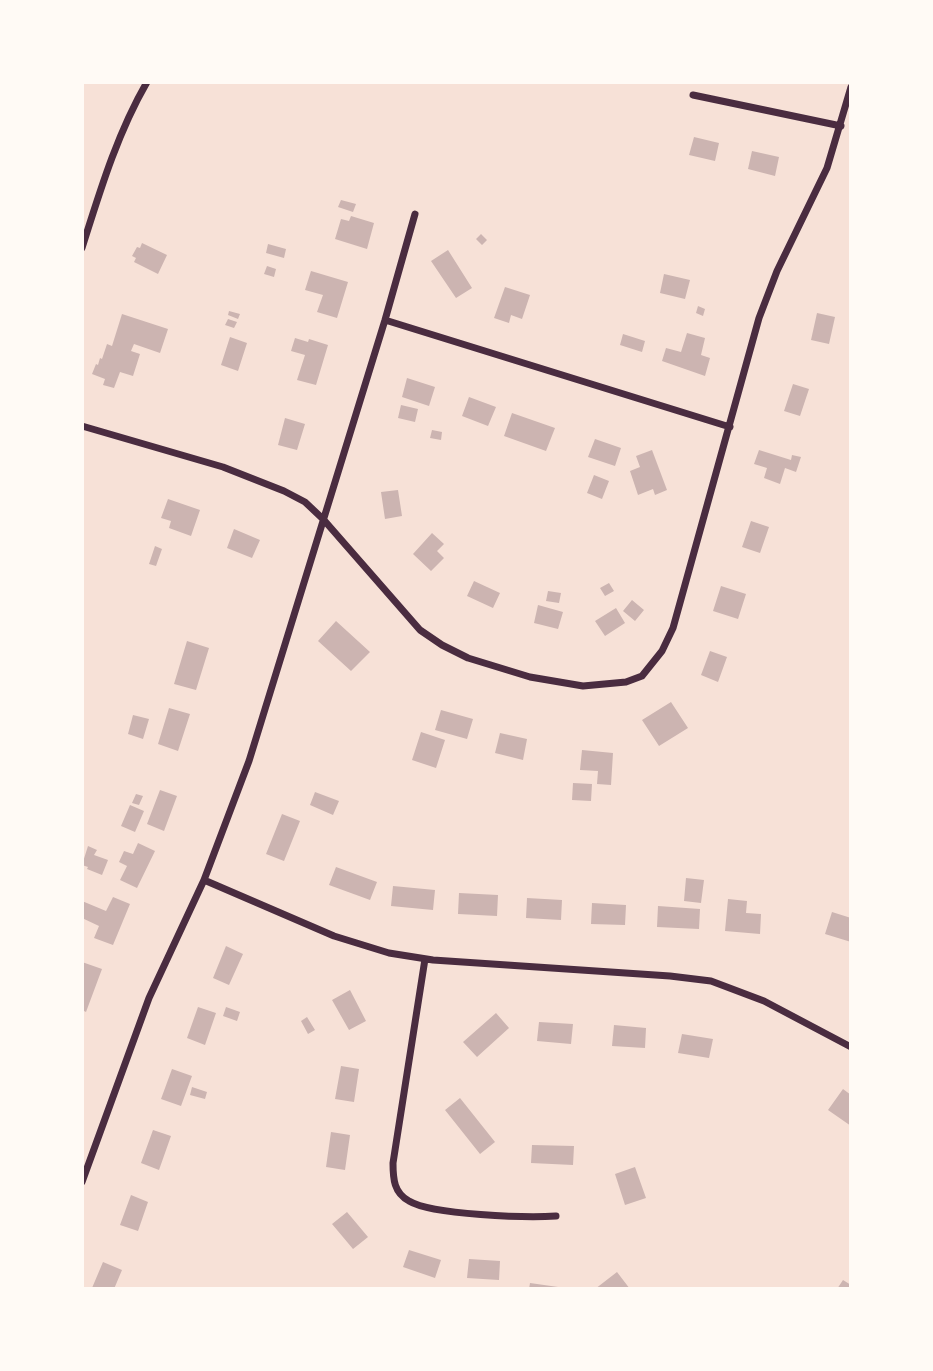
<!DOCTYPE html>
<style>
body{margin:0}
#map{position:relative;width:933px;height:1371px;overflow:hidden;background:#f7e1d7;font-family:"Roboto Serif",serif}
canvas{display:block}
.frame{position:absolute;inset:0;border:84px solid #fffaf5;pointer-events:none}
</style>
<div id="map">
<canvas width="933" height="1371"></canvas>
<div class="frame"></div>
</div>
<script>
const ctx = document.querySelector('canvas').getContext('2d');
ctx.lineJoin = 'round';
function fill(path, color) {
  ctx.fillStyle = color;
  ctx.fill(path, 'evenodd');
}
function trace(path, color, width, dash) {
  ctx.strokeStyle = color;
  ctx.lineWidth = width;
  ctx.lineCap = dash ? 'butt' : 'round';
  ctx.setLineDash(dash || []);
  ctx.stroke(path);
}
const building = new Path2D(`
 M694 137 719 143 715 161 689 155Z
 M752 151 779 157 775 176 748 169Z
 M341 200 356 204 353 212 338 207Z
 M351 216 374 223 367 249 335 239 341 219 349 221Z
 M481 234 487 240 482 245 476 239Z
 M142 243 167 255 158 274 134 262 136 258 132 256 137 247 140 248Z
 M268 244 286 249 284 258 266 253Z
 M448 250 472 288 456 298 431 261Z
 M267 266 276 269 274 277 264 274Z
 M311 271 348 282 337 318 317 312 323 295 305 290Z
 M664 274 690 280 685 299 660 293Z
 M505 287 530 295 522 319 511 315 509 323 494 318Z
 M698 306 705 309 703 316 696 313Z
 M229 311 240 314 238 319 228 315Z
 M817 313 835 317 829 344 811 340Z
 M122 314 168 329 160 353 134 344 131 351 140 354 133 376 120 372 114 388 103 385 105 379 92 374 96 364 98 365 100 358 102 359 107 344 112 346Z
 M228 319 237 322 234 328 225 325Z
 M687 333 705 338 701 355 710 358 705 376 662 361 666 348 681 352Z
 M623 334 645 341 642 352 620 345Z
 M230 337 247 343 238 371 221 365Z
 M295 338 308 342 309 339 328 345 316 385 297 380 305 355 291 351Z
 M407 378 435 387 429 406 402 397Z
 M793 384 809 389 800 416 784 411Z
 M469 397 496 407 488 426 462 416Z
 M401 405 418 409 415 422 398 418Z
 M512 413 555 428 546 451 504 436Z
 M285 418 305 424 297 450 278 445Z
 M432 430 442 432 441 440 430 438Z
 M595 439 621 448 615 466 588 457Z
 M652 450 667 490 655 495 653 489 638 495 630 471 640 467 636 456Z
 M759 450 791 460 792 455 801 457 796 472 785 468 780 484 764 478 767 468 754 464Z
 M594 475 609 481 602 499 587 493Z
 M398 490 402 516 385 519 381 492Z
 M168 499 200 510 191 536 169 528 171 521 161 518Z
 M751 521 769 527 760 553 742 547Z
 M234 529 260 540 252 558 227 548Z
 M432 533 444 544 437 551 444 558 431 571 413 554Z
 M155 546 162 549 156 566 149 564Z
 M474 581 500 593 493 608 467 596Z
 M609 583 614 591 605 596 600 588Z
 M721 586 746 594 738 619 713 611Z
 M548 591 561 593 559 603 546 601Z
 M632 600 644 610 635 621 623 611Z
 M538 605 563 612 558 629 534 623Z
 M616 608 625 623 605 636 595 621Z
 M336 621 370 652 351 671 318 641Z
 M187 641 209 648 196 690 174 684Z
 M710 651 727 657 718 682 701 675Z
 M671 702 688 728 659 746 642 720Z
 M169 708 190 714 178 751 158 744Z
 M441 710 473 719 467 739 435 730Z
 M133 715 149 719 143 739 128 734Z
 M421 732 445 740 436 768 412 760Z
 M500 733 527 739 523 760 495 753Z
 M582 750 613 753 611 785 597 784 598 771 580 770Z
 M573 783 592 784 591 801 572 800Z
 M160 790 177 796 164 831 147 824Z
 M315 792 339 801 333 815 310 805Z
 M136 794 143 796 139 805 132 803Z
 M130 805 144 811 135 832 121 826Z
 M282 814 300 821 284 861 266 854Z
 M138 843 155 851 137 888 120 880 127 866 119 862 124 851 133 854Z
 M88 846 97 850 94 855 108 860 102 875 87 869 88 867 82 865Z
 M336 867 377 882 370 900 329 885Z
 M686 878 704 880 701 903 684 901Z
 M393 886 435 890 433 910 391 906Z
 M459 893 498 895 497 916 458 914Z
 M113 897 130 904 113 945 94 938 99 926 82 918V901L106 911Z
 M527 898 562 900 561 920 526 918Z
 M728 899 747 901 746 913 761 914 760 934 725 931Z
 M592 903 626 905 625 925 591 924Z
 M658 906 700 909 699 929 657 927Z
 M832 912 851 918V942L825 934Z
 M226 946 243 954 229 985 213 978Z
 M82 962 102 969 86 1012 82 1010Z
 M350 990 366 1021 349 1030 332 1000Z
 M198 1007 216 1013 205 1045 187 1038Z
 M226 1007 240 1012 237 1021 223 1016Z
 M496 1013 509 1028 477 1057 463 1042Z
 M307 1017 315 1030 308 1034 301 1021Z
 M539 1022 573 1024 571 1044 537 1041Z
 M614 1025 646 1028 645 1048 612 1046Z
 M682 1034 713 1039 709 1058 678 1053Z
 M341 1066 359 1069 354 1102 335 1099Z
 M172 1069 192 1076 181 1106 161 1099Z
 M192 1087 207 1092 205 1099 190 1095Z
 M843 1089 851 1095V1126L828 1110Z
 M460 1098 495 1142 480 1154 445 1110Z
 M153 1130 171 1136 159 1170 141 1163Z
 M331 1132 350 1135 345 1170 326 1167Z
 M532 1145 574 1146 573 1165 531 1163Z
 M635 1167 646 1198 625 1205 615 1174Z
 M131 1195 148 1202 138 1231 120 1225Z
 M347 1212 368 1237 353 1249 332 1224Z
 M409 1250 441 1260 435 1278 403 1267Z
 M469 1259 500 1261 499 1280 467 1278Z
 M103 1262 122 1270 114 1289 92 1288Z
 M617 1272 630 1289H595Z
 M843 1280 851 1285V1289H837Z
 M530 1283 558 1287V1289H529Z`);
const minor = new Path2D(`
 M693 95 841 126
 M82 248C100 191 117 134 147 82
 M385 320 730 427
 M82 426 223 467 284 491 305 502 323 519 420 630 442 645 468 658 530 677 583 686 626 682 642 676 662 651 673 628 759 318 777 271 827 168 851 87
 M204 880 334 936 389 953 433 960 670 976 711 981 764 1001 851 1047
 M425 959 393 1163C393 1179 394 1193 409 1201 432 1215 528 1218 556 1216
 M82 1182 149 998 204 880 249 761 385 320 415 214`);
fill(building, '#ccb4b1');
trace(minor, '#4a2c40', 7);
</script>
